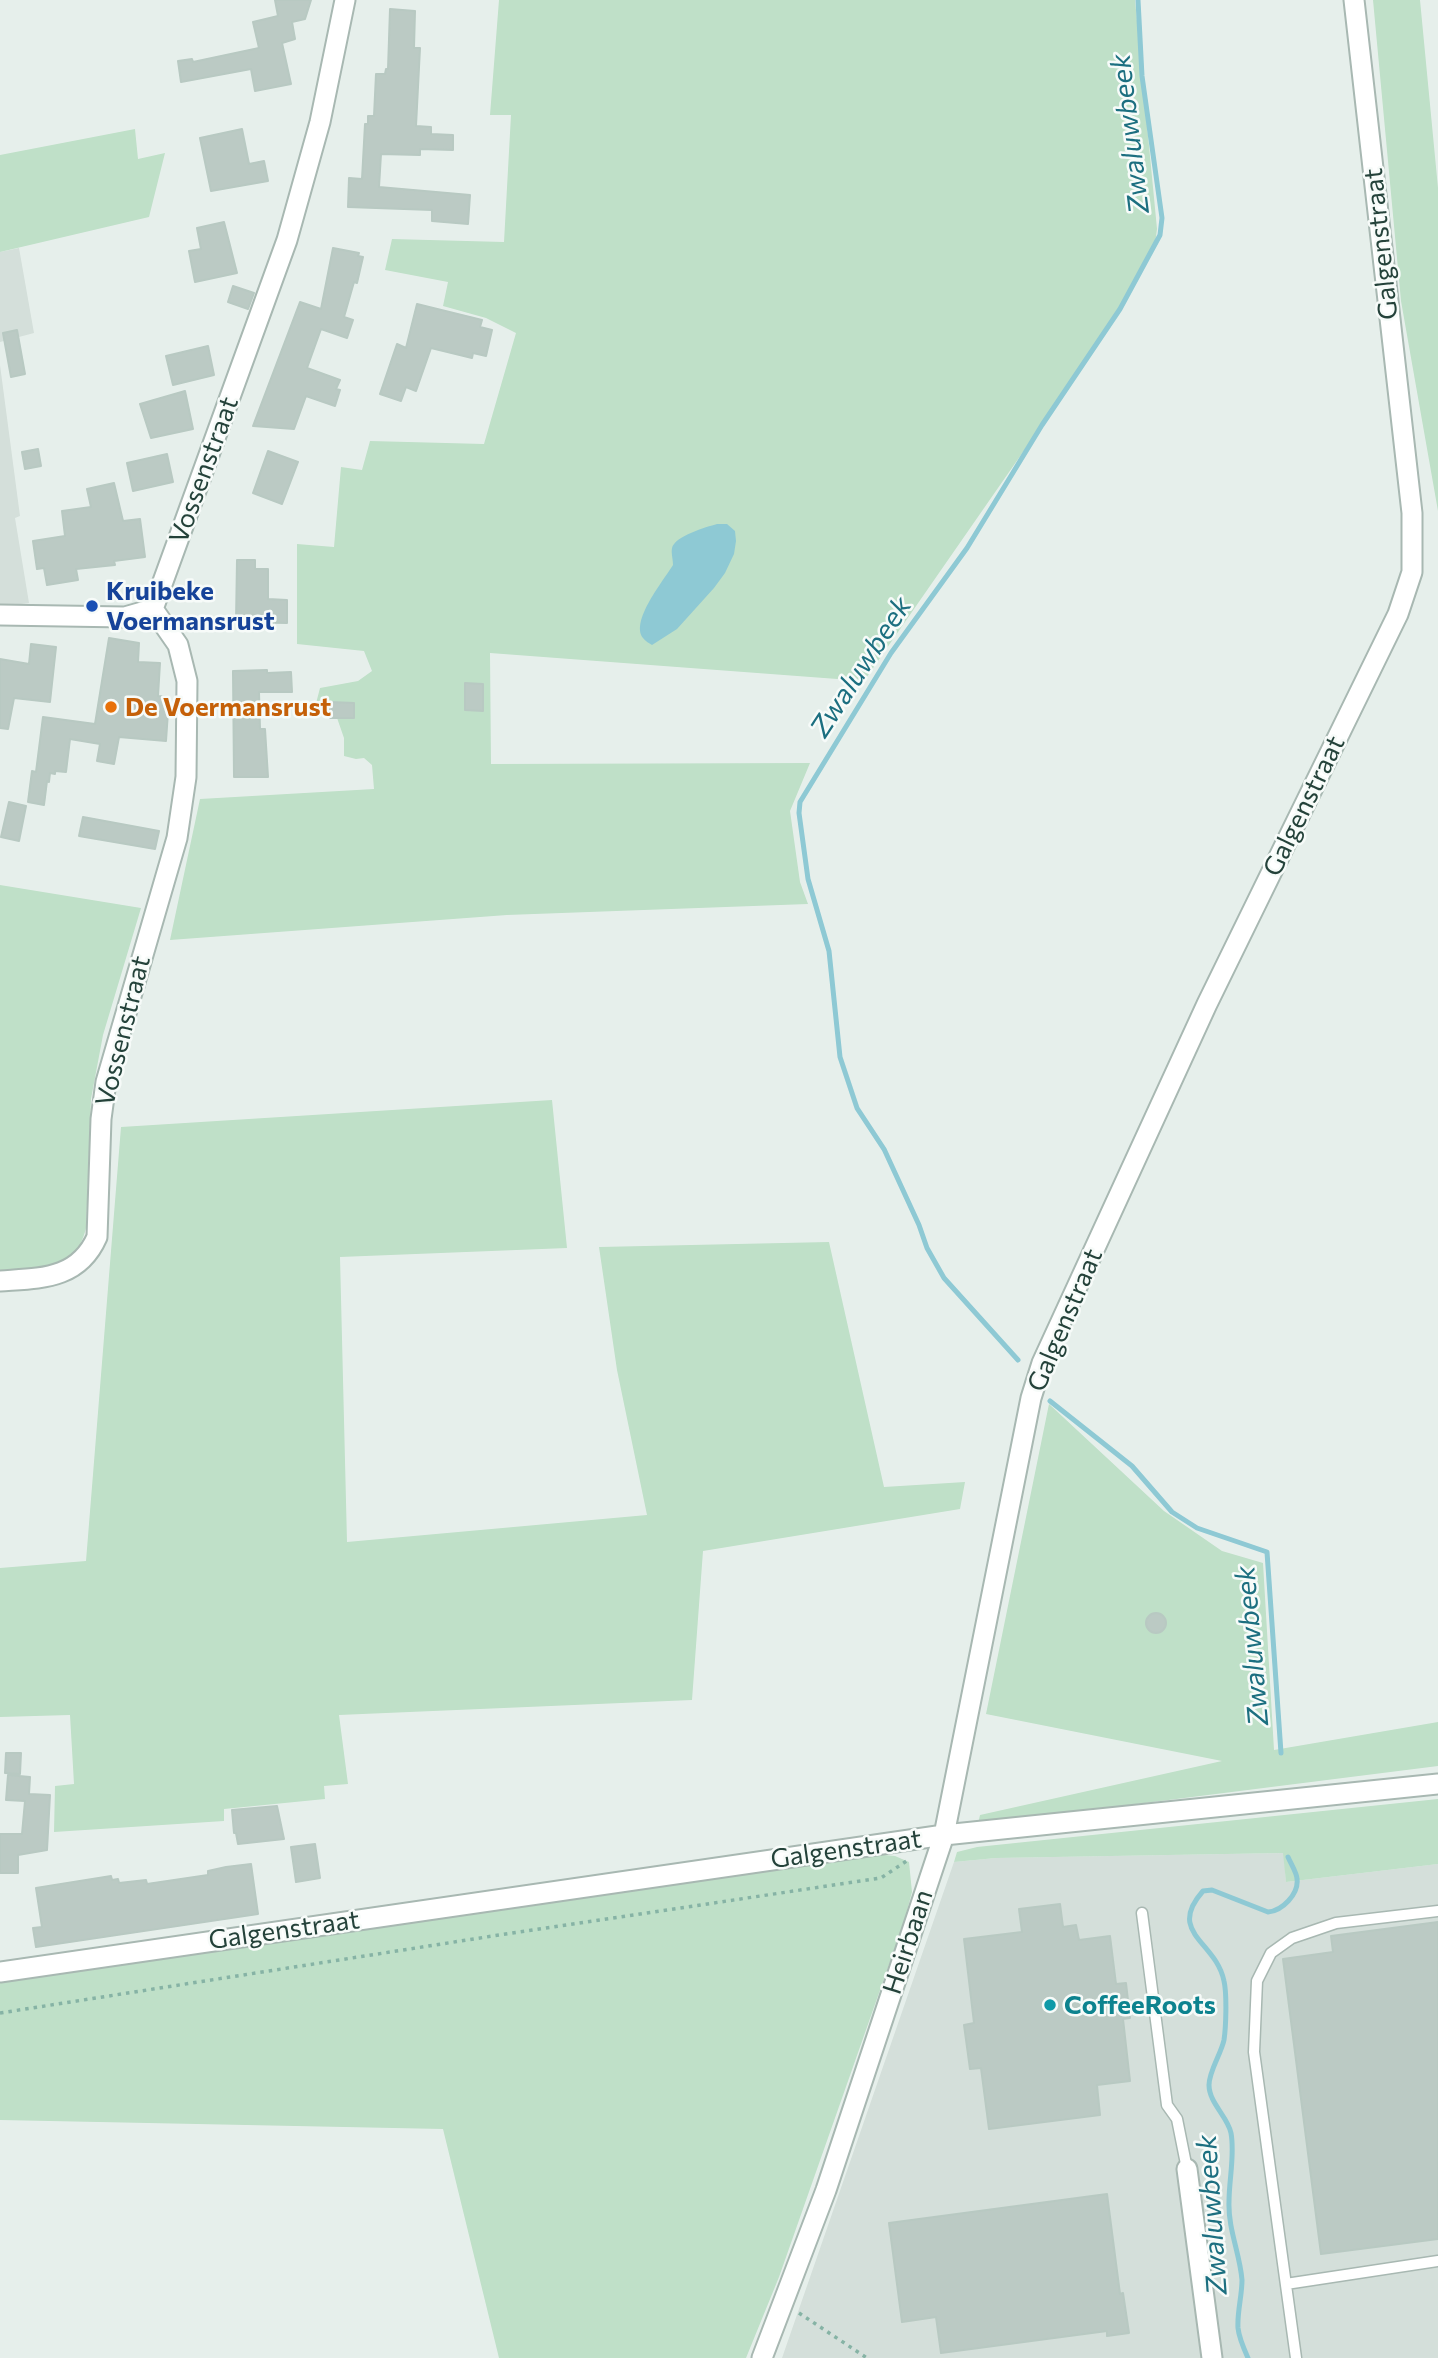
<!DOCTYPE html>
<style>
body{margin:0}
canvas{display:block;background:#e6efeb}
</style>
<canvas width="1438" height="2358"></canvas>
<script>
const ctx = document.querySelector('canvas').getContext('2d');
ctx.lineJoin = 'round';
function fill(path, color) {
  ctx.fillStyle = color;
  ctx.fill(path, 'evenodd');
}
function trace(path, color, width, dash) {
  ctx.strokeStyle = color;
  ctx.lineWidth = width;
  ctx.lineCap = dash ? 'butt' : 'round';
  ctx.setLineDash(dash || []);
  ctx.stroke(path);
}
function label(font, color, halo, rows, align = 'center') {
  ctx.font = font + ' Commissioner,sans-serif';
  ctx.lineWidth = 5;
  ctx.setLineDash([]);
  ctx.textBaseline = 'middle';
  ctx.strokeStyle = halo;
  ctx.fillStyle = color;
  for (const [text, x, y, turn = 0] of rows) {
    ctx.save();
    ctx.translate(x, y);
    ctx.rotate((+turn || 0) * Math.PI / 180);
    ctx.textAlign = isNaN(turn) ? turn : align;
    if (halo) ctx.strokeText(text, 0, 0);
    ctx.fillText(text, 0, 0);
    ctx.restore();
  }
}
const built = new Path2D(`
 M19 248 34 333 0 342V252Z
 M0 365 20 516 15 518 29 603 0 607Z
 M1284 1853 1286 1882 1438 1864V2358H782L954 1862 996 1858Z`);
const green = new Path2D(`
 M499 0H1135L1157 229 1155 244 1116 318 864 681 490 653 491 764 810 763 790 811 800 882 808 904 507 915 170 940 200 799 374 789 372 765 364 758 356 759 344 756V738L336 715H313L320 688 358 681 372 671 364 651 297 644V544L334 547 341 467 362 470 370 441 484 444 516 333 486 318 443 306 448 282 385 270 392 239 504 242 511 115H490Z
 M1373 0H1420L1438 188V511L1401 301Z
 M135 129 138 159 165 153 149 217 0 252V155Z
 M0 885 141 908 103 1035 91 1099 86 1228C75 1274 39 1268 0 1271Z
 M552 1100 567 1248 340 1257 347 1542 647 1515 617 1370 599 1247 829 1242 884 1487 965 1482 960 1509 703 1551 692 1700 339 1715 348 1784 324 1786 325 1799 224 1809V1821L54 1832 55 1786 74 1784 70 1715 0 1717V1568L86 1561 121 1127Z
 M1049 1404 1164 1511 1222 1551 1263 1563 1274 1750 1438 1722V1766L978 1824 980 1815 1222 1761 986 1714Z
 M1438 1799V1864L1286 1882 1283 1853 996 1858 954 1862 957 1852 977 1847Z
 M874 1854 895 1856 909 1862 912 1892 904 1922 779 2277 746 2358H499L443 2129 0 2120V1982L358 1927Z`);
const water = new Path2D(`
 M717 524H727L735 531 736 541 734 554 725 573 714 588 677 629 652 645C649 643 645 641 643 638 630 621 664 580 673 565 673 559 671 553 672 548 675 536 706 527 717 524Z`);
const stream = new Path2D(`
 M1018 1360 944 1278 927 1248 919 1225 884 1149 857 1108 840 1057 829 951 808 879 799 813 800 802 891 653 967 548 1042 425 1120 309 1160 235 1162 218 1142 76 1138 0
 M1050 1401 1132 1466 1172 1512 1197 1528 1267 1552 1281 1753
 M1248 2358C1244 2349 1239 2338 1238 2328 1237 2312 1242 2296 1242 2280 1240 2254 1228 2229 1229 2202 1229 2179 1235 2155 1231 2133 1228 2117 1209 2103 1209 2085 1209 2071 1221 2054 1224 2040 1226 2027 1227 1994 1224 1981 1216 1941 1166 1933 1203 1891L1212 1890 1268 1912C1282 1911 1299 1894 1297 1879 1297 1873 1291 1864 1288 1857`);
const building = new Path2D(`
 M275 0H311L305 19 292 22 295 39 282 43 291 84 255 91 251 69 181 82 178 61 192 59 193 62 259 48 253 22 278 16Z
 M390 9 415 11 414 48H420L416 126 431 127V134L453 135V150L420 149V155L381 154 379 187 470 195 468 224 432 221V210L348 207 349 178 362 179 365 124H368V116H374L376 74H385L386 69H388Z
 M242 129 249 164 264 161 268 181 211 191 200 138Z
 M224 222 237 273 195 282 189 251 201 249 197 228Z
 M333 248 359 253 358 256 363 257 357 283 354 282 344 317 353 320 347 338 321 329 307 368 340 380 336 389 340 390 335 406 306 396 294 429 253 426 300 302 321 309Z
 M233 286 254 293 248 309 228 302Z
 M417 304 482 320 480 327 492 330 486 356 473 353 472 358 431 348 416 391 406 387 401 401 380 394 397 344 406 348Z
 M17 330 25 374 11 377 3 333Z
 M208 346 214 375 173 385 166 356Z
 M185 391 193 429 151 438 140 404Z
 M38 449 41 466 25 469 22 452Z
 M268 451 298 462 282 504 253 493Z
 M167 454 173 482 133 491 127 463Z
 M114 483 123 521 140 519 145 557 114 561 115 565 76 569 78 580 47 585 44 568 37 569 33 541 65 536 62 511 91 507 87 489Z
 M237 560H255V569H268V599L287 600V623L236 622Z
 M109 638 139 643 138 662 160 663 158 696 169 697 166 741 119 737 114 764 97 761 100 744 70 739 66 772 55 771V774L50 773 49 782 47 781 44 805 28 802 32 771 36 772 43 717 95 724Z
 M31 644 56 647 50 702 14 698 8 729 0 728V659L29 664Z
 M267 670V673L291 672 292 692H259L260 729H265L268 777H234L233 671Z
 M465 683 483 684V711L465 710Z
 M330 702 354 703V718H330Z
 M9 802 26 806 19 841 1 837Z
 M83 817 159 831 155 849 79 836Z
 M1146 1623a10 10 0 1 1 20 0a10 10 0 1 1-20 0Z
 M6 1753H21L20 1774 5 1773Z
 M8 1775 30 1777 29 1794 50 1795 47 1850 18 1855V1873H0V1834H22L25 1801 6 1800Z
 M277 1806 284 1839 238 1844 236 1833H234L232 1810Z
 M315 1844 320 1878 296 1882 291 1847Z
 M251 1864 258 1914 36 1947 33 1928 42 1927 36 1888 111 1876 112 1880 118 1879 119 1883 146 1880 147 1884 208 1875V1871L226 1867Z
 M1060 1904 1063 1927 1076 1925 1079 1940 1110 1936 1116 1984 1126 1983 1130 2018 1123 2019 1130 2081 1097 2085 1100 2115 989 2129 981 2068 970 2069 964 2025 974 2023 964 1939 1022 1932 1019 1909Z
 M1438 1922V2239L1321 2254 1283 1959 1333 1952 1331 1936Z
 M1107 2194 1120 2294 1123 2293 1129 2333 1107 2336V2331L941 2353 936 2317 902 2322 889 2223Z`);
const path = new Path2D(`
 M0 2013 499 1935 881 1878 908 1860
 M799 2313 867 2358`);
const lane = new Path2D(`
 M1142 1913 1167 2105 1177 2119 1187 2169
 M1286 2284 1438 2261
 M1296 2358 1254 2052 1257 1981 1271 1953 1292 1938 1336 1923 1438 1911`);
const street = new Path2D(`
 M153 609 287 240 320 122 345 0
 M0 615 125 617 153 609
 M0 1281C40 1278 78 1280 97 1237L101 1119 106 1082 177 838 186 777 187 681 178 645 153 609
 M0 1972 944 1835 1438 1784
 M1187 2169 1212 2358
 M762 2358 826 2190 944 1835 1031 1398 1042 1363 1207 1004 1398 614 1412 572V513L1354 0`);
const markers = [
 [92,606,7,"#1a4fb4"],
 [111,707,7,"#e8710a"],
 [1050,2005,7,"#0f9aa8"]
];
const streetNames = [
 ["Galgenstraat",1381,244,-96],
 ["Vossenstraat",204,470,-70],
 ["Galgenstraat",1304,806,-64],
 ["Vossenstraat",123,1031,-76],
 ["Galgenstraat",1065,1320,-67],
 ["Galgenstraat",846,1849,-8],
 ["Galgenstraat",284,1930,-8],
 ["Heirbaan",908,1942,-72]
];
const transitNames = [
 ["Kruibeke",106,591],
 ["Voermansrust",106,621]
];
const foodNames = [
 ["De Voermansrust",125,707]
];
const cultureNames = [
 ["CoffeeRoots",1064,2005]
];
const waterNames = [
 ["Zwaluwbeek",1130,134,-97],
 ["Zwaluwbeek",861,667,-57],
 ["Zwaluwbeek",1252,1646,-95],
 ["Zwaluwbeek",1212,2215,-94]
];
fill(built, '#d4dfda');
fill(green, '#bfe0c8');
fill(water, '#8ec9d4');
trace(stream, '#8ec9d4', 5);
fill(building, '#bbcac4');
trace(building, '#b8c9c2', 2);
trace(lane, '#a8b8b2', 13);
trace(street, '#a8b8b2', 23);
trace(path, '#86b3a5', 3.5, [3.5, 5]);
trace(lane, '#fff', 10);
trace(street, '#fff', 19);
for (const [x, y, r, color] of markers) {
  const dot = new Path2D();
  dot.arc(x, y, r, 0, 2 * Math.PI);
  ctx.fillStyle = color;
  ctx.fill(dot);
  trace(dot, '#f7fbf9', 2.5);
}
label('26px', '#24423a', '#f7fbf9', streetNames);
label('bold 26px', '#164399', '#f7fbf9', transitNames, 'left');
label('bold 26px', '#c56008', '#f7fbf9', foodNames, 'left');
label('bold 26px', '#0d838f', '#f7fbf9', cultureNames, 'left');
label('italic 28px', '#1c6f80', '#f7fbf9', waterNames);
</script>
